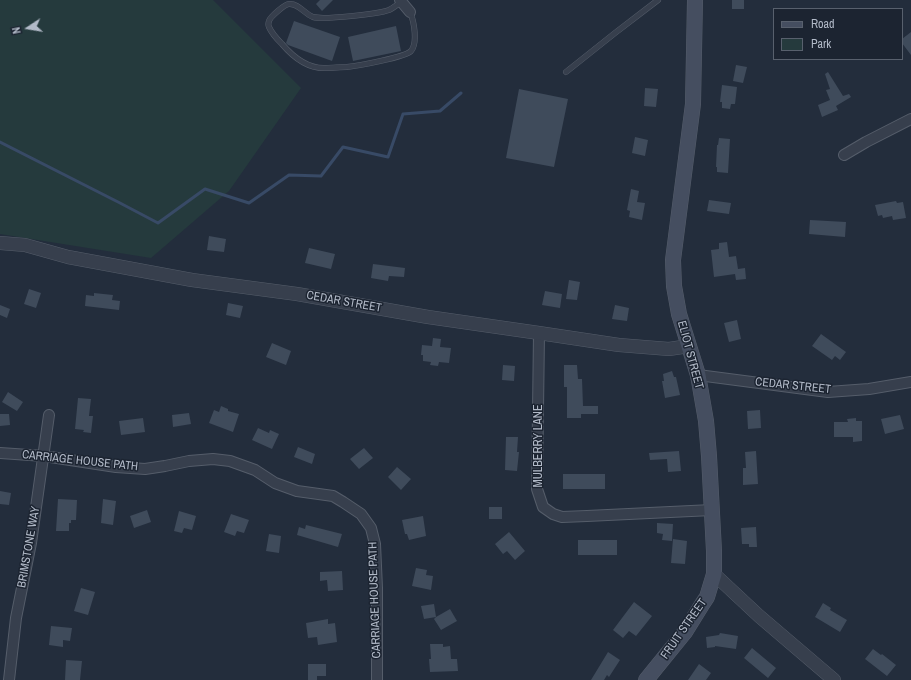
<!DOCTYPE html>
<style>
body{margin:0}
#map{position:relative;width:911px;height:680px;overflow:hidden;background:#232d3c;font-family:"Archivo Narrow",sans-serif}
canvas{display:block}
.legend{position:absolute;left:773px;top:8px;width:130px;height:52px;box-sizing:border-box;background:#1c2431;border:1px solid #58606d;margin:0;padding:5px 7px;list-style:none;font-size:12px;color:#b2bac8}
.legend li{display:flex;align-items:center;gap:8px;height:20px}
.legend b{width:20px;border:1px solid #58606d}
.north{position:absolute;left:8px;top:8px;width:40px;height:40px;-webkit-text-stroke:3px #1c2431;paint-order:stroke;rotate:258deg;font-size:11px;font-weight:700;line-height:16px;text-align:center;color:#b2bac8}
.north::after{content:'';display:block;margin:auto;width:14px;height:18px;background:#b2bac8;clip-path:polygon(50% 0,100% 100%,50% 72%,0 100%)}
</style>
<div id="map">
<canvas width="911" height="680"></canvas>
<ul class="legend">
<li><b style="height:5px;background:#454e60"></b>Road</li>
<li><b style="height:11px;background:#253a3d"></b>Park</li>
</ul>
<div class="north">N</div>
</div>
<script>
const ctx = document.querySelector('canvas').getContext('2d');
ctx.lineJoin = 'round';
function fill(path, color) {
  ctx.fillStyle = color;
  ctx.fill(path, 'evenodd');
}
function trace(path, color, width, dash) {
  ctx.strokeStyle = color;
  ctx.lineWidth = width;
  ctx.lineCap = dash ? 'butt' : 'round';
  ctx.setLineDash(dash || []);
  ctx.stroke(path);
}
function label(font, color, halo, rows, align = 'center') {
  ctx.font = font + ' "Archivo Narrow",sans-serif';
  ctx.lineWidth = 3;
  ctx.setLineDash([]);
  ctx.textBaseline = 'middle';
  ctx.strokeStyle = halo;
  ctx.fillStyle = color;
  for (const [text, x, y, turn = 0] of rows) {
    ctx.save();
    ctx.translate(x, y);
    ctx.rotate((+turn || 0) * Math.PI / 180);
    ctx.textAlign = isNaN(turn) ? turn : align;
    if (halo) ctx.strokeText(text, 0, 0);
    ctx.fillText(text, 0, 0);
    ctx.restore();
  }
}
const green = new Path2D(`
 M0 0H213L301 88 229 191 151 258 0 234Z`);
const stream = new Path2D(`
 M0 142 120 203 158 223 205 189 249 203 289 175 321 176 343 147 388 157 403 114 440 111 461 93`);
const building = new Path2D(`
 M320 0H333L322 11 316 4Z
 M732 0H744V9H732Z
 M294 21 340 37 332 61 288 45 286 43Z
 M396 26 401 51 353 61 348 37Z
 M911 32V55L902 43V39Z
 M736 65 747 67 743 83 733 81Z
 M828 72 843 96 849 94 851 97 836 106 838 110 822 117 818 105 830 100 826 90 830 89 825 74Z
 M722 85 737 87 735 104H731L730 109 722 108V102H720Z
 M645 88 658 89 656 107 644 106Z
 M519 89 568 99 554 167 506 158Z
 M635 137 648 140 645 156 632 153Z
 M719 138 730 139 728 173 717 172V167H716L717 145H718Z
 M631 189 639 191 637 202 645 203 642 220 629 217 630 211 627 210Z
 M709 200 731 203 729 214 707 211Z
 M896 201 897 203 903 202 906 218 893 220 892 216 883 218 882 215 878 216 875 205Z
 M810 220 846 222 845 237 809 234Z
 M209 236 226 239 224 252 207 250Z
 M727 242 729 257 736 256 738 269 745 268 746 279 736 280 735 274 714 277 711 250 719 249V243Z
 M309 248 335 254 331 269 305 263Z
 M373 264 405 268 404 277 389 276 388 281 371 278Z
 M569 280 580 282 577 300 566 299Z
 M29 289 41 293 36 308 24 304Z
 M545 291 562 294 560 308 542 305Z
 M94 293 113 295 112 300 120 301 119 310 85 306 86 295 94 296Z
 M228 303 243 306 240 318 226 315Z
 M0 305 10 309 7 318 0 315Z
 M615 305 629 308 627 321 612 319Z
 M737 320 741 339 729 342 724 323Z
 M821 334 846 352 840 360 835 356 832 360 812 346Z
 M433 338 441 339 440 347 451 348 449 363 439 362 438 366 430 365 431 362 423 361V355H421L422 345 432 346Z
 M272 343 291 351 286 365 266 357Z
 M503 365 515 366 514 381 502 380Z
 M564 365H577L578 379H582L583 406H598V414H581V418H567V387H564Z
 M672 371 674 377H676L680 395 665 398 662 381H664L663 374Z
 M8 392 23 402 17 411 2 402Z
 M78 398 91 399 89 416H93L91 433 83 432 84 430 75 429Z
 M221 406 228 409V411L239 414 233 432 209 423 214 410 219 412Z
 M760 410 761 428 748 429 747 411Z
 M189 413 191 424 173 427 172 415Z
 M0 414H9L10 425 0 426Z
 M900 415 904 429 885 434 881 419Z
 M143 418 145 432 121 435 119 421Z
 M856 418V421H862V441L853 442V437H834V422H848L847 419Z
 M258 428 269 433 270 430 279 434 272 449 252 440Z
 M506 437H518L517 452H519L517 471 505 470Z
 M298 447 315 454 312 464 294 457Z
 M364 448 373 458 359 469 350 459Z
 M679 451 681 471 668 472 667 459 650 460 649 453Z
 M756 451 758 484 743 485V468H746L745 452Z
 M397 467 411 479 401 490 388 477Z
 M563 474H605V489H563Z
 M0 491 11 493 9 505 0 504Z
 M58 499 77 500 76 520H71V523H69V531H56Z
 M103 499 116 501 113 525 101 523Z
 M489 507H502V519H489Z
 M147 510 151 522 134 528 130 516Z
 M179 511 196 516 192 530 184 528 182 533 174 531Z
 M231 514 249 520 244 533 237 531 235 536 224 532Z
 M423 516 426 536 409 540 407 534H405L402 520Z
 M657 523 673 524 672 541 662 540 663 534 657 533Z
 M306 525 342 534 338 547 297 535 299 527 305 529Z
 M756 527 757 547H749V544H742L741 528Z
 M509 532 525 551 515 560 507 551 503 554 495 544Z
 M269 534 281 536 279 553 266 551Z
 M673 539 687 541 685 564 671 563Z
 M578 540H617V555H578Z
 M416 568 427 570 426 575 433 576 431 590 412 586Z
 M342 571 343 590 328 591 327 580 320 581V572Z
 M81 588 95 592 88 615 74 611Z
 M634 602 652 616 636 636 629 631 623 638 613 630Z
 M823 603 831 608 830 610 847 620 840 632 815 617Z
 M434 604 436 617 450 609 457 621 441 630 434 619 436 617 424 619 421 606Z
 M328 619V624L335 623 337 642 318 645 317 637 308 638 306 623Z
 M51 626 72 628 70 641 63 640V647L49 645Z
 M720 633 738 636 736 649 715 646V647L707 648 706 637 719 635Z
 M430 644H443V647L450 646 451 659H457L458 671 430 672 429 659H431Z
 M752 648 776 668 768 678 744 658Z
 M873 649 881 655 882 654 896 665 887 676 865 659Z
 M608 652 620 660 609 677 607 675 604 680H591Z
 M66 660 82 661 80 680H65Z
 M308 664H326V676H317V680H308Z
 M699 664 711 673 706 680H688Z`);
const service = new Path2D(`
 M401 2C397 5 393 8 389 10 378 14 324 20 313 17 305 14 298 3 289 4 285 4 270 17 269 21 268 24 268 25 269 27 272 34 277 39 282 44 293 57 308 69 326 68 333 68 340 67 347 67 357 66 406 57 411 51 418 43 414 21 410 12
 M566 72 615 33 658 0`);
const minor = new Path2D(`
 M400 0 410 12
 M844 155 866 142 911 119
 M539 333 537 489 543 507 553 514 562 517 587 516 712 510
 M698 375 828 392 869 389 911 382
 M0 453 44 456 116 467 145 469 165 466 189 461 213 459 230 461 255 470 275 483 297 491 333 496 343 502 361 514 371 528 375 544 377 588V680
 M9 680 16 618 31 543 49 415`);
const tertiary = new Path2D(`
 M0 243 25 245 68 257 192 280 297 294 428 317 539 333 619 345 669 349 689 346
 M714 574 759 616 834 680`);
const secondary = new Path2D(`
 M646 680 685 632 703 603 707 597 714 574V551L709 456 706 421 698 375 679 314 674 286 673 260 693 104 695 0`);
const streetNames = [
 ["CEDAR STREET",344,302,10],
 ["ELIOT STREET",690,355,75],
 ["CEDAR STREET",793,386,6],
 ["MULBERRY LANE",539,446,-90],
 ["CARRIAGE HOUSE PATH",80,461,6],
 ["BRIMSTONE WAY",29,547,-80],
 ["CARRIAGE HOUSE PATH",375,600,-92],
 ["FRUIT STREET",684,629,-55]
];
fill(green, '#253a3d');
trace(stream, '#384a66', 3);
fill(building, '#3f4b5b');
trace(service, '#555d6a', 6);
trace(minor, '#555d6a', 12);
trace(tertiary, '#555d6a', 14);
trace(secondary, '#555d6a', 16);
trace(service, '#373f4d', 5);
trace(minor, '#373f4d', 10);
trace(tertiary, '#373f4d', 13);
trace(secondary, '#454e60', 15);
label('12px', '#b2bac8', '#1c2431', streetNames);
</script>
